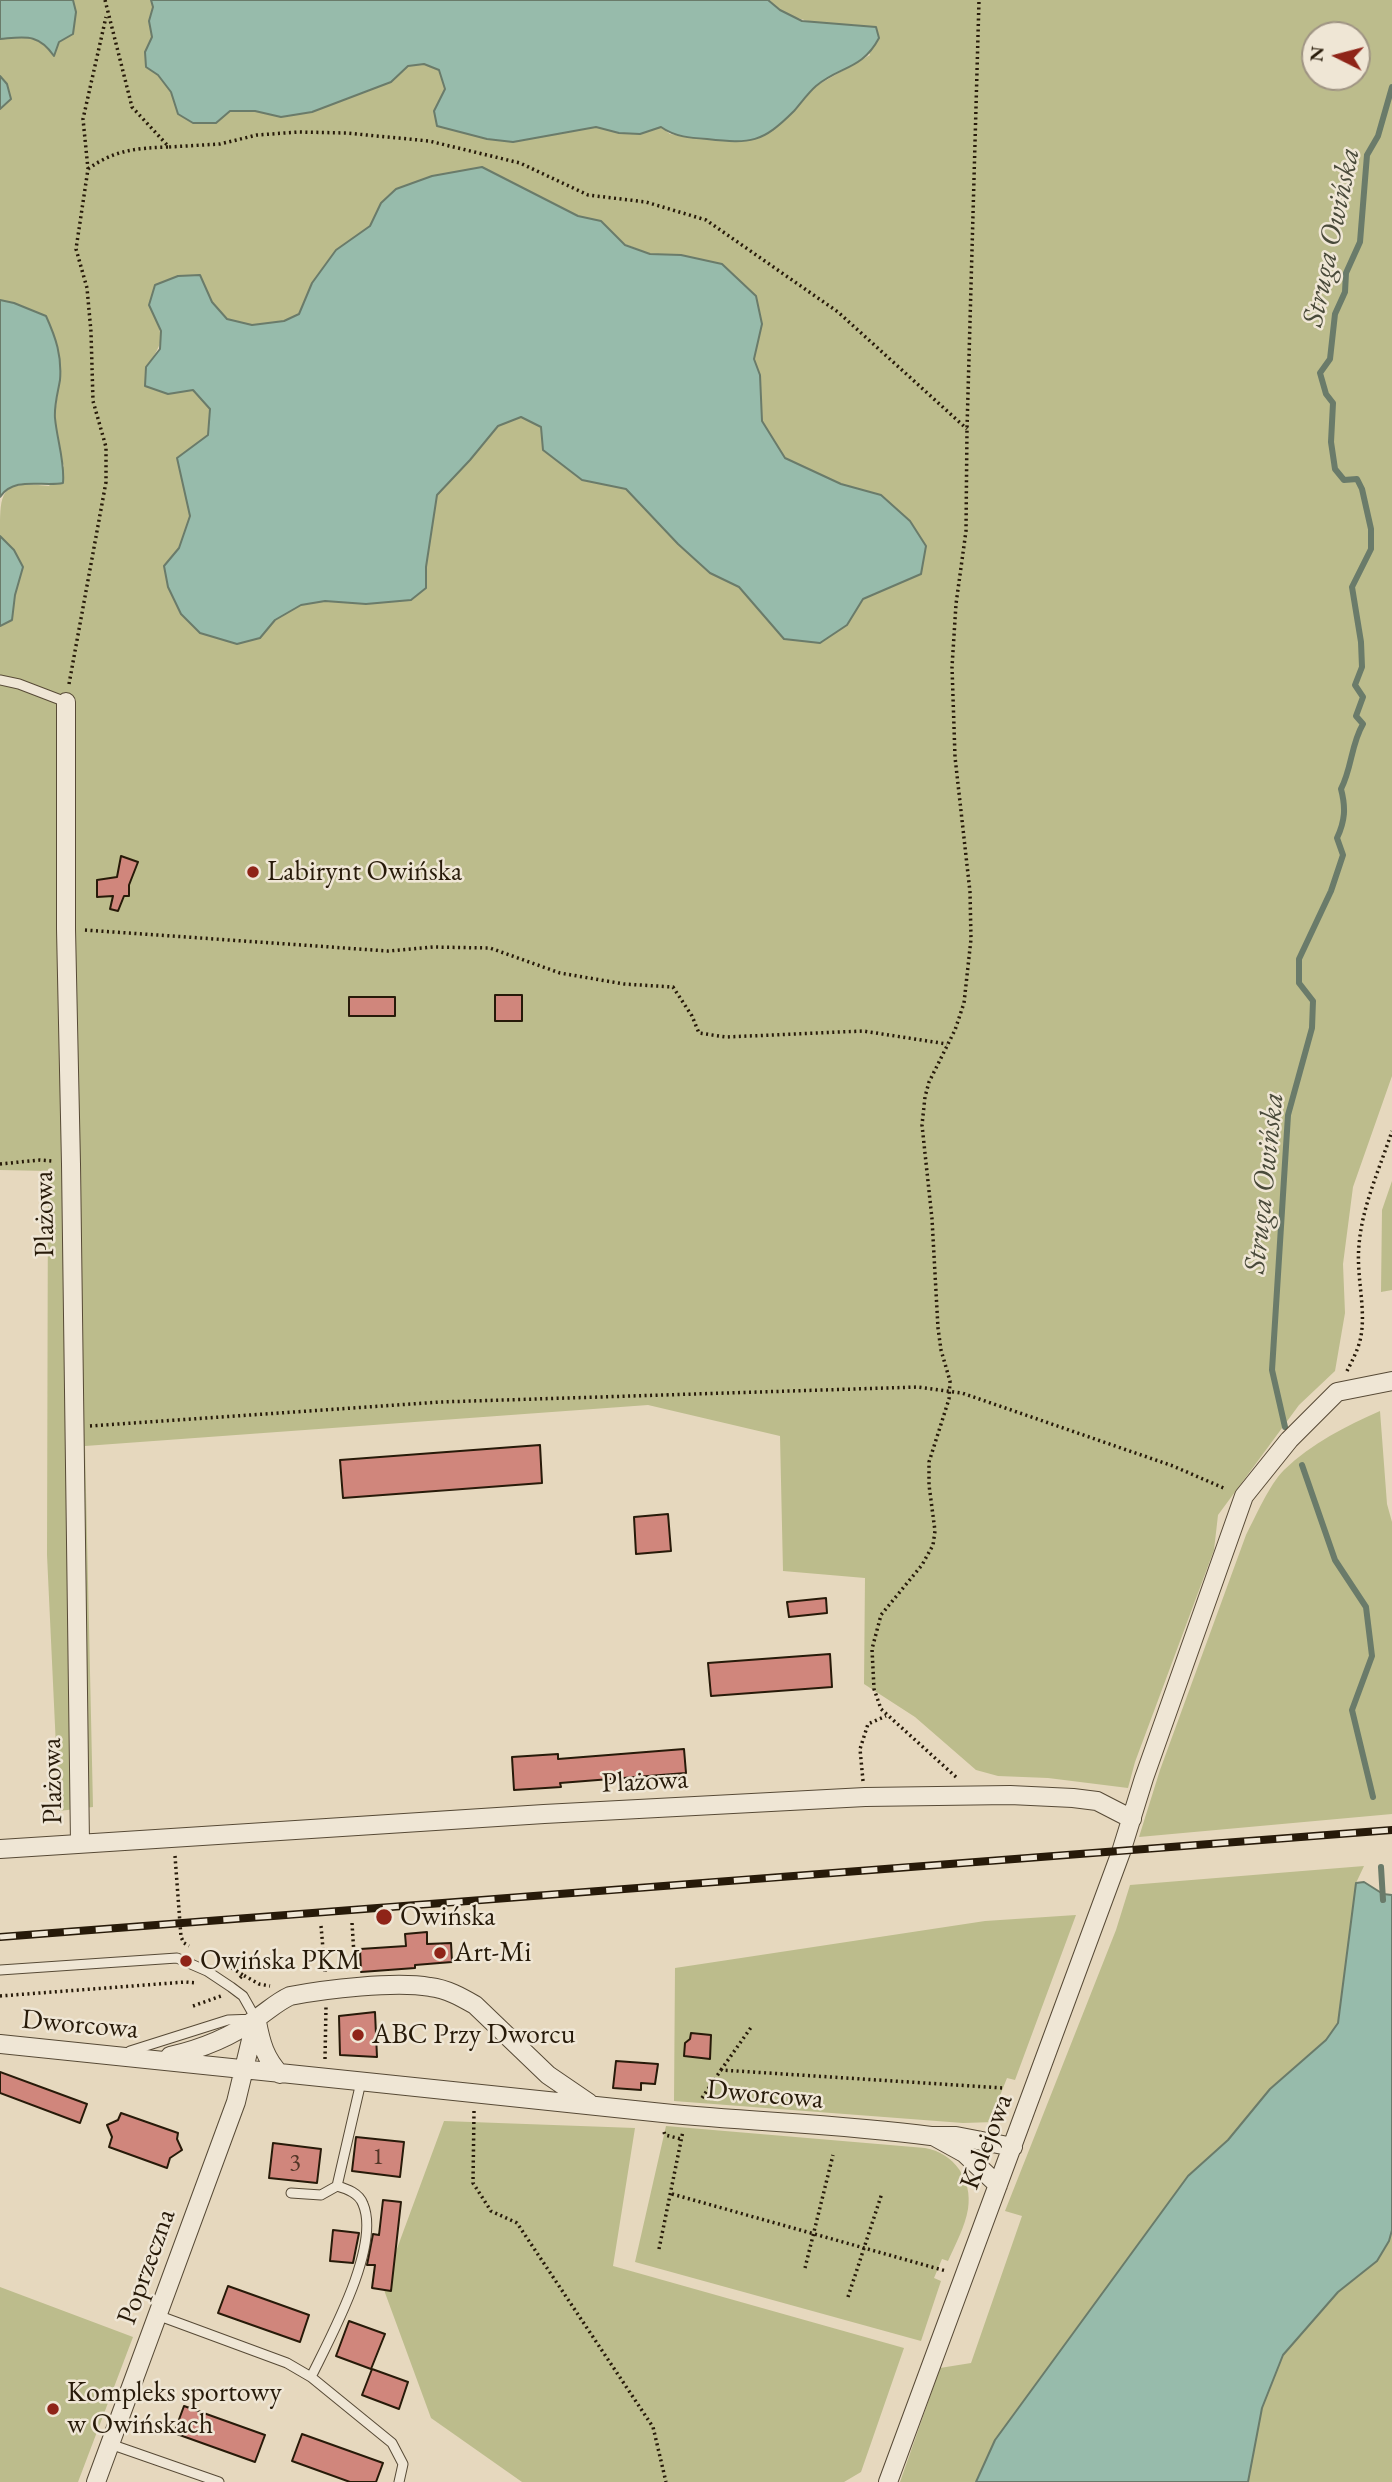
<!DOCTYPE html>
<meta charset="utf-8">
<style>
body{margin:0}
#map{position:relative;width:1392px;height:2482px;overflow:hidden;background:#e6d8be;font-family:"EB Garamond",serif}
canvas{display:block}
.north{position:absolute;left:1301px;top:21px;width:70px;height:70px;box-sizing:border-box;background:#efe6d5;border:2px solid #9f9483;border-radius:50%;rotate:276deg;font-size:19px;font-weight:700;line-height:28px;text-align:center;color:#271a09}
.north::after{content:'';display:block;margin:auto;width:24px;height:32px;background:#8f2418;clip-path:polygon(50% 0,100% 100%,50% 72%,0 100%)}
</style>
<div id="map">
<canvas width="1392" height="2482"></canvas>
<div class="north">N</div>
</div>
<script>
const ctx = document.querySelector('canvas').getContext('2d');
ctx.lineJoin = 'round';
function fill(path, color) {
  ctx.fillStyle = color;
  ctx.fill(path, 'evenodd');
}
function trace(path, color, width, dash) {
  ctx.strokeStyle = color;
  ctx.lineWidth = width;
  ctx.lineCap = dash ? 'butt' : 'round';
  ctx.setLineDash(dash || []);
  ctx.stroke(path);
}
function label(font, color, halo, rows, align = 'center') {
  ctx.font = font + ' "EB Garamond",serif';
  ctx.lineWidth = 5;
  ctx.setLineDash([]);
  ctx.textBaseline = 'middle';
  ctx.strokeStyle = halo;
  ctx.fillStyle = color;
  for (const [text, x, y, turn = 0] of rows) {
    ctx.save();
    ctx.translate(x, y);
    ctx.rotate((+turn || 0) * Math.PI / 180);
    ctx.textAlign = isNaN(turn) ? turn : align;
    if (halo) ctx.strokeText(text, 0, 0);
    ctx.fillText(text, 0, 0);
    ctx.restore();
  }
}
const green = new Path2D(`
 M73 0H151L153 7 149 21 152 37 145 52 158 74 171 92 178 114 216 123 230 111H255L281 117 391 82 408 66 424 63 439 70 445 89 434 111 465 132 487 139 596 127 619 133 640 134 661 127 670 134 693 138 792 112 816 86 870 55 857 25C819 22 798 26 768 0H1392V1076L1353 1187 1343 1264 1345 1313 1335 1371 1299 1405 1218 1515 1214 1550 1135 1762 1128 1788 1048 1778 998 1776 976 1770 915 1717 864 1684 865 1578 783 1571 780 1436 648 1405 85 1446 93 1807 59 1811 47 1555 48 1171 0 1170V626L12 620 15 595 23 567 14 550 0 536C0 489 0 481 49 486L64 466 59 455 55 414 60 377 14 303 0 300V109L11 99 7 84 0 76V39C26 36 36 34 54 55L59 42 76 12ZM1315 35H1357V77H1315ZM482 167 578 216 601 221 625 244 650 254 681 255 762 324 754 359 760 375 762 422 785 458 841 484 881 495 882 589 863 599 847 625 784 639 739 587 710 572 678 544 626 489 582 480 541 427 521 417 498 426 470 460 437 495 426 567V588L411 600 366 604 325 601 301 605 275 620 260 638 237 644 200 632 164 566 179 548 190 516 177 458 208 435 210 409 193 390 168 394 146 367C167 339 163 336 149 305L199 275 212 302 227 319 252 325 284 321 299 314 312 283 336 250 370 226 381 203Z
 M1392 1181V1290L1381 1292 1382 1210Z
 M1380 1411 1387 1504 1392 1522V1814L1139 1837 1160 1770 1246 1535C1256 1516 1269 1485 1284 1470 1312 1443 1346 1426 1380 1411Z
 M1364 1866 1356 1883 1338 2023 1326 2040 1270 2089 1228 2140 1188 2176 995 2440 976 2482H900L940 2368 971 2363 1022 2216 1005 2211 1116 1930 1130 1885Z
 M1076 1915 1015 2080 1007 2078 999 2098 1007 2101 1001 2116 995 2122 963 2123 674 2101 675 1968 985 1921Z
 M444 2121 635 2128 613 2266 904 2348 861 2472 844 2482H522L431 2418 384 2290 390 2291 395 2254Z
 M666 2126 925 2148C954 2153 973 2180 968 2209 965 2227 955 2245 948 2261L942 2259 934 2278 941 2281 921 2341 635 2262Z
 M1392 2230V2482H1248L1262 2408 1283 2355 1338 2292 1377 2261 1389 2241Z
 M0 2287 133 2337 78 2482H0Z`);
const water = new Path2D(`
 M0 0H73L76 12 73 34 59 42 54 56C38 33 25 37 0 39Z
 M151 0H768L780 10 802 21 876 27 879 38C862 70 840 66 816 86 808 93 801 103 794 111 762 143 751 144 707 139 691 138 675 137 661 127L640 134 619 133 596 127 513 142 487 139 437 126 434 111 445 89 439 70 424 64 408 66 391 82 312 112 281 117 255 111H230L216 123H193L178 114 171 92 158 75 146 67 145 52 152 37 149 21 153 7Z
 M0 76 7 84 11 99 0 109Z
 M482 167 578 216 601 221 625 245 650 254 681 255 722 264 756 296 762 324 754 359 760 375 762 421 785 458 841 484 881 495 910 521 926 546 921 574 863 599 847 625 820 643 784 639 739 587 710 573 678 544 626 489 582 480 543 450 541 427 521 417 498 426 470 460 437 495 426 567V588L411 600 366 604 325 601 301 605 275 620 260 638 237 644 200 633 181 614 168 587 164 566 179 548 190 516 177 458 208 435 210 409 193 390 168 394 145 386 146 367 160 349 161 331 149 305 155 285 178 276 200 275 212 302 227 319 252 325 284 321 299 314 312 283 336 250 370 226 381 203 396 189 432 176Z
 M0 300 14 303 46 316C56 338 62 356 60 380 58 392 54 405 55 418 57 440 65 462 63 483 42 487 14 476 0 497Z
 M0 536 14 550 23 567 15 595 12 620 0 626Z
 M1364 1882 1383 1894 1392 1895V2230L1389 2241 1377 2261 1338 2292 1283 2355 1262 2408 1248 2482H976L995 2440 1188 2176 1228 2140 1270 2089 1326 2040 1338 2023 1356 1883Z`);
const stream = new Path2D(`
 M1285 1427 1272 1370 1288 1115 1312 1028 1313 1001 1299 983V959L1331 891 1343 855 1337 838C1345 821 1346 808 1341 789 1352 768 1351 744 1363 724L1356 716 1363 697 1355 685 1362 667 1361 642 1352 587 1371 549V529L1362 489 1357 479 1344 480 1335 469 1331 442 1333 403 1326 394 1320 373 1330 359 1335 314 1345 292 1346 273 1360 242 1367 155 1378 136 1392 87
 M1302 1465 1335 1560 1366 1607 1372 1656 1352 1710 1373 1797
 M1381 1867 1383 1900`);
const building = new Path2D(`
 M121 856 138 862 129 885V896H124L118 911 110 909 113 896 97 897V880L117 877Z
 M495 995H522V1021H495Z
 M349 997H395V1016H349Z
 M540 1445 542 1483 343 1498 340 1460Z
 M668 1514 671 1551 636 1554 634 1517Z
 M826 1598 827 1613 789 1617 787 1602Z
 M830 1654 832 1687 711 1696 708 1663Z
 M684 1749 686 1773 560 1783 561 1787 514 1790 512 1757 558 1754V1759Z
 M427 1932V1944L451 1943 452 1962 415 1965V1968L361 1972 360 1949 406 1946 405 1934Z
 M375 2012 377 2057 340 2055 339 2016Z
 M691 2033 711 2035 710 2059 684 2056 685 2043 690 2039Z
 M616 2061 658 2064 655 2084 641 2083V2090L613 2088Z
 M0 2072 87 2104 80 2123 0 2093Z
 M121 2113 178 2133 177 2139 182 2150 170 2158 167 2168 109 2147 112 2137 107 2125 118 2120Z
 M356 2137 404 2142 400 2177 352 2171Z
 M273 2143 321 2149 317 2183 269 2178Z
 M383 2200 401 2202 391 2291 372 2288 375 2265H367L373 2234 379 2235Z
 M333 2230 359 2233 353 2263 330 2261Z
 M228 2286 309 2315 300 2342 218 2313Z
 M349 2321 385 2334 371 2369 336 2356Z
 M372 2369 408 2382 399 2409 362 2395Z
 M184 2406 265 2435 255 2462 174 2433Z
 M302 2434 383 2463 376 2482H350L292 2461Z`);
const path = new Path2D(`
 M105 0 132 107 169 147 220 144 257 135 299 132 346 133 429 141 520 163 588 195 646 202 706 220 838 312 967 429
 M88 169C114 150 137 148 168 147
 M69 684 106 482V447L93 401 91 332 87 288 76 249 88 169 83 119 106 17
 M85 930 388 951 433 947 490 948 560 973 624 984 673 987 692 1016 699 1033 726 1037 863 1031 947 1044
 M0 1164 40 1160 52 1161
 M1347 1371C1352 1361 1359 1348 1361 1336 1366 1307 1356 1276 1359 1245 1362 1206 1380 1168 1392 1131
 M90 1426 440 1402 918 1387 962 1393 1173 1466 1226 1489
 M956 1777 881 1709 874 1689 872 1649 881 1615 922 1565 933 1545 935 1531 929 1485V1462L949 1399 950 1381 941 1350 938 1328 932 1219 922 1125 925 1097 929 1082 955 1030 964 1003 971 939 970 892 955 757 952 667 956 604 966 531 967 429 979 0
 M863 1781 860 1749 868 1724 886 1716
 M175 1856 181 1937 184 1943 189 1946
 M352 1923 355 1971
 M321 1926 325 1972
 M227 1965 243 1975
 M240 1978 243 1975 259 1984 270 1986
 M0 1996 185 1982 197 1983
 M193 2006 221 1996
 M325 2059 326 2007
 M721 2070 752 2026
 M702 2098 721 2070 1003 2088
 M474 2111 473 2183 491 2211 517 2223 653 2427 666 2482
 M664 2132 665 2135 681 2139
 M672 2194 946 2271
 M659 2249 683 2131
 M805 2268 833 2155
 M848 2297 882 2193`);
const lane = new Path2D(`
 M0 680 19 684 66 702
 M0 1970 177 1958 207 1971 231 1987 243 1996 256 2019 228 2020 130 2051
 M291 2193 321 2195 337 2186
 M157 2315 287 2363 311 2377 392 2443 403 2464 399 2482
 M311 2377C330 2338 381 2246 363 2204 359 2193 347 2189 337 2186L361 2082
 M110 2444 219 2482`);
const street = new Path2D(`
 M66 702V929L71 1164 80 1843
 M0 1849 544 1814 865 1797 1010 1795 1073 1798 1097 1801 1132 1819
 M257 2022C261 2043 265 2058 280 2074
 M0 2044C221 2065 442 2091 663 2113 752 2122 842 2124 931 2136H956L1013 2147
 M170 2056C201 2049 231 2037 257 2018 269 2010 277 2002 290 1996 326 1989 395 1981 430 1987 447 1989 461 1997 475 2005L548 2075 589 2103
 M935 2137 964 2153 998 2185
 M96 2482 236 2102 256 2019
 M888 2482 1121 1852 1144 1778 1244 1496 1289 1440 1337 1392 1392 1381`);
const rail = new Path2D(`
 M0 1937 1392 1830`);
const markers = [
 [253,872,7,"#8f2418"],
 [384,1917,9,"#8f2418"],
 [440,1953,7,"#8f2418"],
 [186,1961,7,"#8f2418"],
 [358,2035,7,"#8f2418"],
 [53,2409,7,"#8f2418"]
];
const numberNames = [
 ["1",378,2157],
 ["3",295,2163]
];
const poiNames = [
 ["Labirynt Owińska",267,872],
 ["Owińska",400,1917],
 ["Art-Mi",454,1953],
 ["Owińska PKM",200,1961],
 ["ABC Przy Dworcu",372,2035],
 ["Kompleks sportowy",67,2393],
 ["w Owińskach",67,2425]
];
const streetNames = [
 ["Plażowa",45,1214,-91],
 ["Plażowa",53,1781,-91],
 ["Plażowa",645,1782,-3],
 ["Dworcowa",80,2025,5],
 ["Dworcowa",765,2095,5],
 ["Kolejowa",987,2142,-69],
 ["Poprzeczna",147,2267,-70]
];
const waterNames = [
 ["Struga Owińska",1332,237,-78],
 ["Struga Owińska",1265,1183,-84]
];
fill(green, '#bcbc8c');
fill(water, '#97bbab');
trace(water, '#6a7b6a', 2);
trace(stream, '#6a7b6a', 6);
fill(building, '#d0867c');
trace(building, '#271a09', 2);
trace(lane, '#574a36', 11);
trace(street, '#574a36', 20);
trace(path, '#271a09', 3.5, [2, 3.5]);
trace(lane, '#efe6d5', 9);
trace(street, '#efe6d5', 18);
trace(rail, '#271a09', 8);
trace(rail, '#efe6d5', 5, [16]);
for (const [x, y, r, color] of markers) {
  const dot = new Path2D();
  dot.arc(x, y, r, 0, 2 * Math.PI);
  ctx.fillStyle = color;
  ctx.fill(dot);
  trace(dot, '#efe6d5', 2.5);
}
label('24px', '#513526', null, numberNames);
label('28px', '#271a09', '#efe6d5', poiNames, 'left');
label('28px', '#271a09', '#efe6d5', streetNames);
label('italic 30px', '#494a3a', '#efe6d5', waterNames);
</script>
